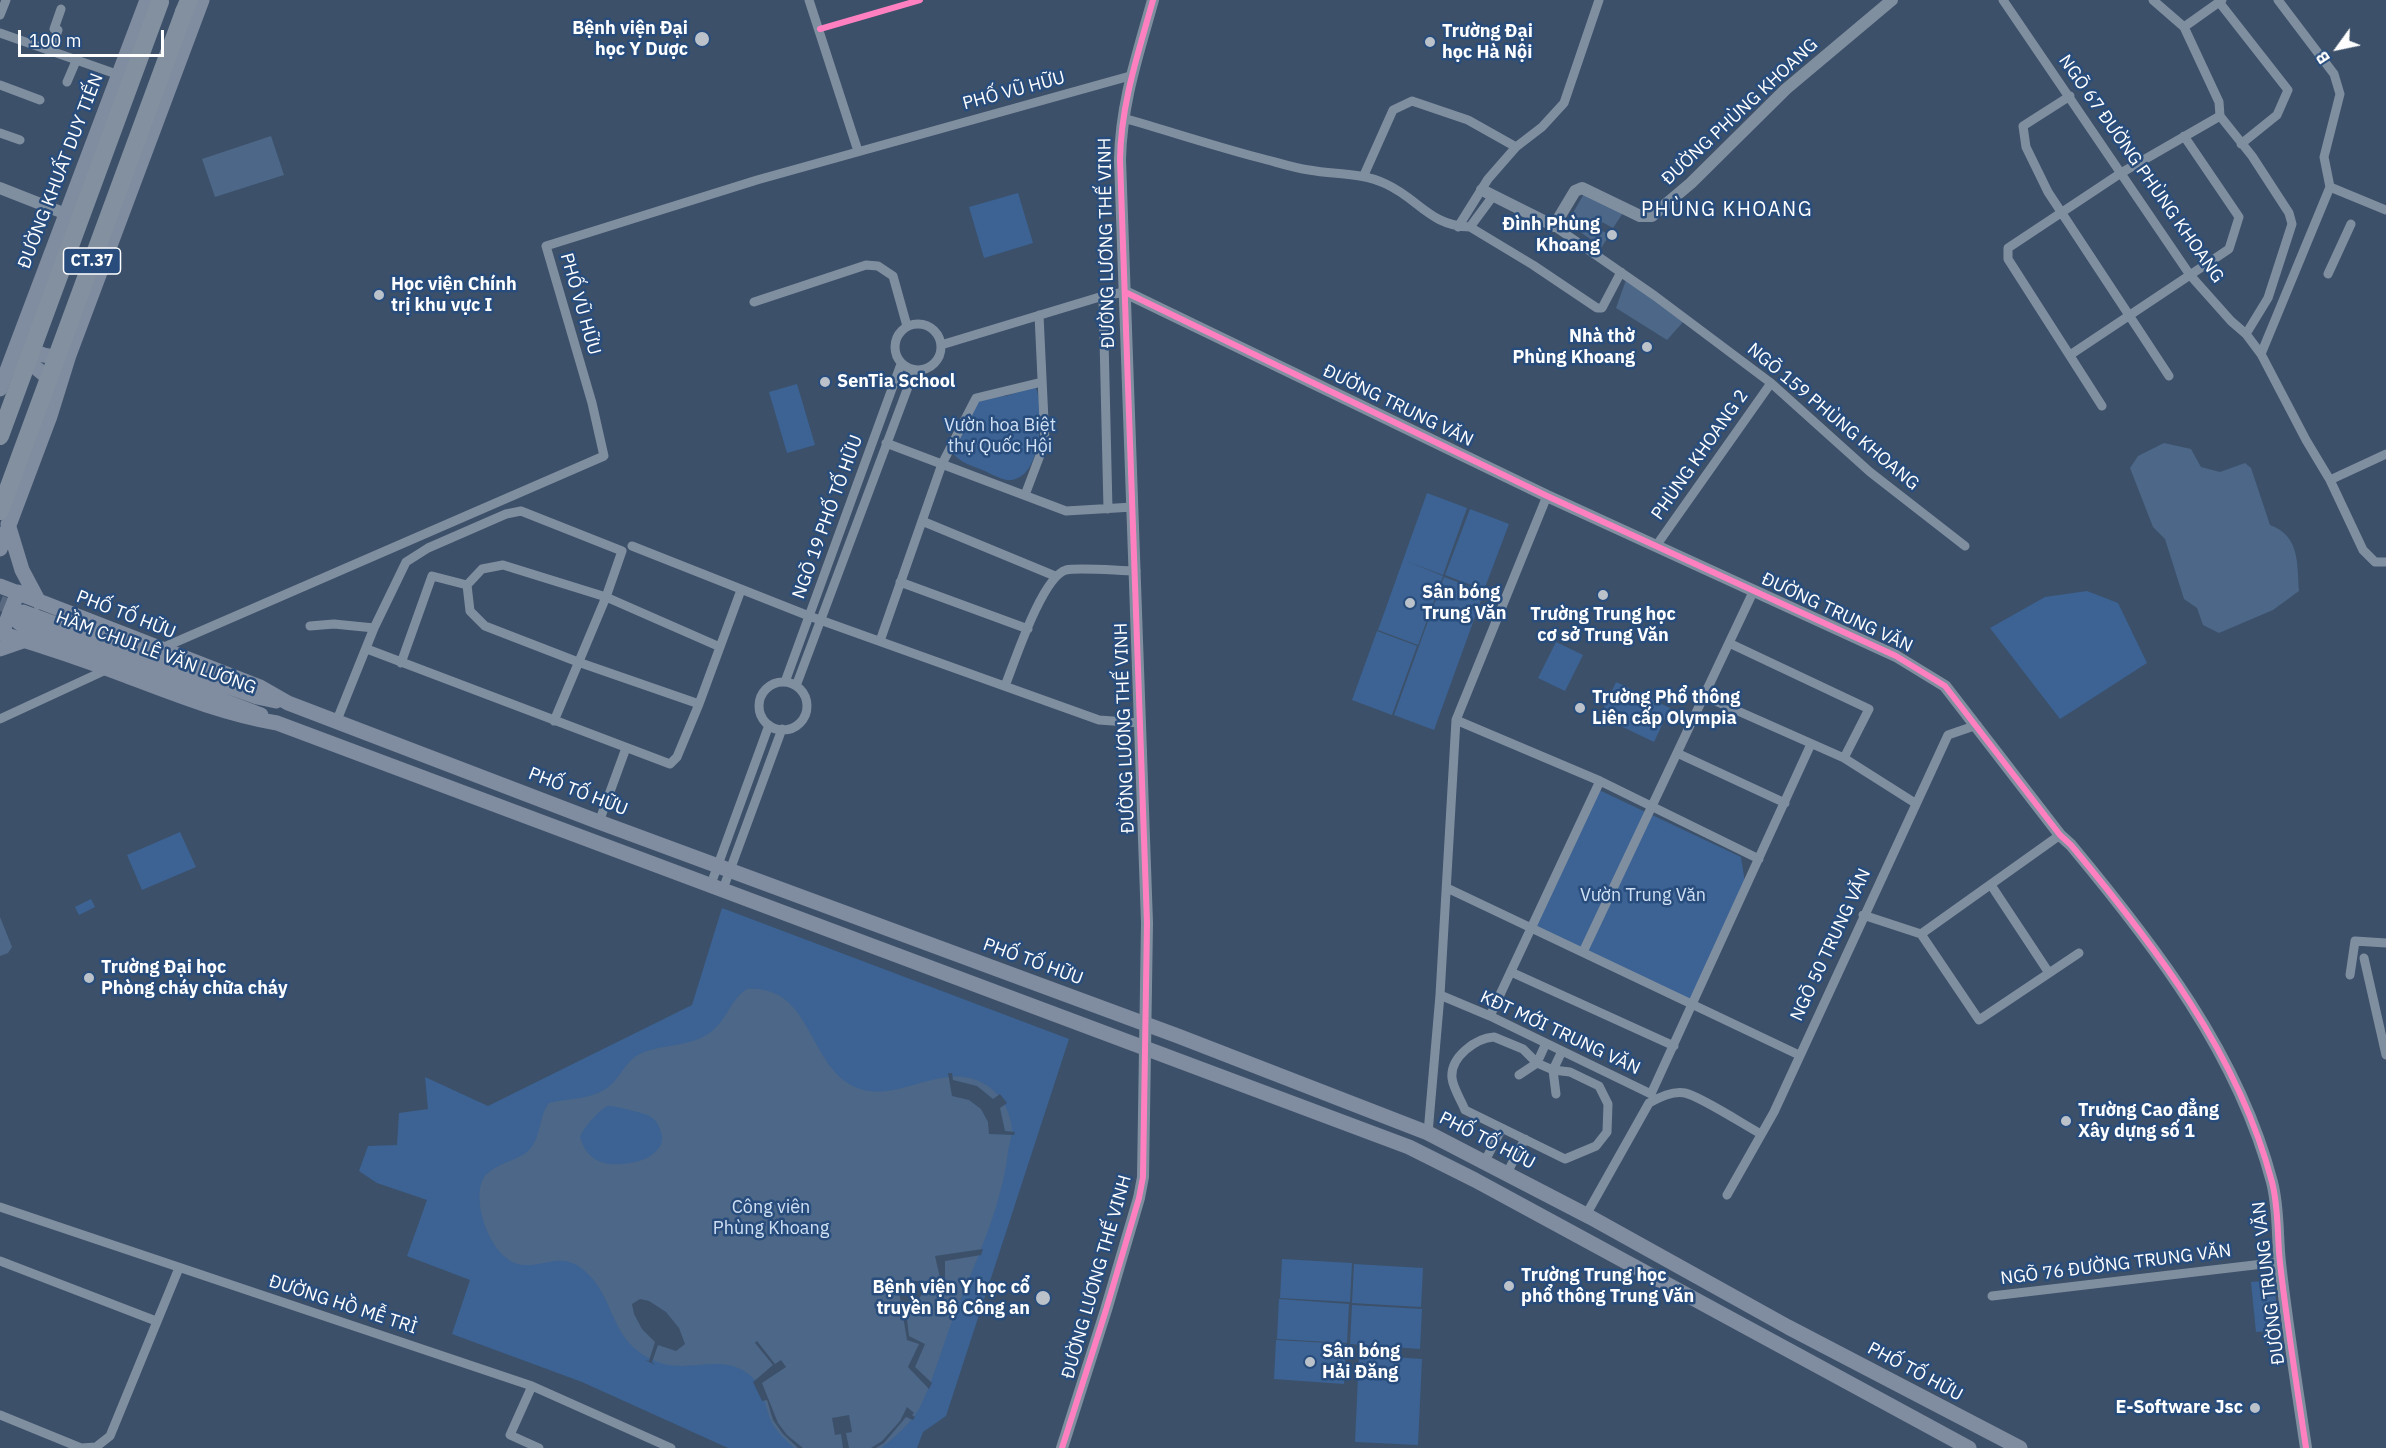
<!DOCTYPE html>
<meta charset="utf-8">
<style>
body{margin:0}
#map{position:relative;width:2386px;height:1448px;overflow:hidden;background:#3c5069;font-family:"IBM Plex Sans",sans-serif}
canvas{display:block}
.north{position:absolute;left:2308px;top:18px;width:60px;height:60px;-webkit-text-stroke:4px #284d7d;paint-order:stroke;rotate:237deg;font-size:16px;font-weight:700;line-height:24px;text-align:center;color:#fff}
.north::after{content:'';display:block;margin:auto;width:21px;height:27px;background:#fff;clip-path:polygon(50% 0,100% 100%,50% 72%,0 100%)}
.scale{position:absolute;left:18px;top:30px;width:146px;height:27px;box-sizing:border-box;border:3px solid #fff;border-top:0;padding-left:8px;font-size:18px;line-height:21px;white-space:nowrap;color:#fff;-webkit-text-stroke:4px #284d7d;paint-order:stroke}
</style>
<div id="map">
<canvas width="2386" height="1448"></canvas>
<div class="north">B</div>
<div class="scale">100 m</div>
</div>
<script>
const ctx = document.querySelector('canvas').getContext('2d');
ctx.lineJoin = 'round';
function fill(path, color) {
  ctx.fillStyle = color;
  ctx.fill(path, 'evenodd');
}
function trace(path, color, width, dash) {
  ctx.strokeStyle = color;
  ctx.lineWidth = width;
  ctx.lineCap = dash ? 'butt' : 'round';
  ctx.setLineDash(dash || []);
  ctx.stroke(path);
}
function label(font, color, halo, rows, align = 'center') {
  ctx.font = font + ' "IBM Plex Sans",sans-serif';
  ctx.lineWidth = 5;
  ctx.setLineDash([]);
  ctx.textBaseline = 'middle';
  ctx.strokeStyle = halo;
  ctx.fillStyle = color;
  for (const [text, x, y, turn = 0] of rows) {
    ctx.save();
    ctx.translate(x, y);
    ctx.rotate((+turn || 0) * Math.PI / 180);
    ctx.textAlign = isNaN(turn) ? turn : align;
    if (halo) ctx.strokeText(text, 0, 0);
    ctx.fillText(text, 0, 0);
    ctx.restore();
  }
}
const green = new Path2D(`
 M1018 193 1033 243 984 258 969 207Z
 M797 384 815 445 787 453 769 392Z
 M1029 388H1036C1045 410 1042 483 1007 480 999 479 988 472 980 469 967 464 957 461 950 449L976 398 1006 396Z
 M1427 493 1467 508 1443 575 1406 561 1443 576 1418 645 1378 630Z
 M1470 509 1509 524 1484 590 1445 575Z
 M1444 577 1484 592 1434 730 1394 715Z
 M2087 591 2118 603 2147 663 2060 719 1990 628 2045 597Z
 M1377 631 1417 646 1392 715 1352 700Z
 M1556 642 1583 655 1565 691 1538 678Z
 M1616 682 1670 708 1654 742 1600 716Z
 M1599 790 1741 857 1746 889 1693 1003 1532 928Z
 M180 832 196 867 142 890 127 855Z
 M91 899 95 907 79 915 75 907Z
 M722 908 1069 1039 946 1416 923 1432 917 1448H728L582 1382 452 1334 470 1280 407 1256 427 1200 377 1183 359 1171 368 1146 397 1145 399 1113 428 1109 425 1077 488 1106 692 1005Z
 M1282 1259 1352 1263 1350 1302 1280 1298Z
 M1354 1264 1423 1268 1421 1307 1352 1303Z
 M2274 1280 2279 1330 2256 1332 2251 1282Z
 M1279 1299 1349 1304 1347 1343 1277 1339Z
 M1352 1305 1422 1309 1420 1349 1350 1344Z
 M1276 1340 1346 1344 1344 1384 1274 1379Z
 M1359 1355 1422 1359 1418 1445 1355 1442Z`);
const water = new Path2D(`
 M271 136 284 175 215 197 202 159Z
 M1585 192 1623 213 1613 228 1602 222 1598 228 1609 235 1602 247 1567 223Z
 M1626 280 1684 321 1667 340 1616 308Z
 M2164 443 2191 449 2201 467 2220 472 2245 463 2251 468 2270 525C2300 536 2297 563 2299 591L2273 610 2219 633 2203 625 2197 608 2184 599 2165 539 2153 527 2130 468 2138 456Z
 M0 917 12 947 8 953 0 956Z
 M747 989C808 985 807 1054 846 1082 891 1113 941 1056 986 1085 1001 1094 1011 1112 1012 1130 1012 1137 1009 1145 1008 1152 1001 1212 972 1268 951 1324 941 1351 932 1384 919 1409 911 1423 894 1438 881 1448H794C786 1440 776 1432 771 1421 764 1404 764 1385 747 1373 719 1353 686 1375 655 1361 609 1340 617 1303 588 1274 564 1250 548 1266 524 1265 493 1264 472 1206 482 1181 489 1165 514 1162 527 1152 542 1139 538 1117 549 1103 568 1098 590 1100 607 1088 621 1078 625 1060 642 1053 665 1043 690 1048 712 1031 727 1019 731 999 747 989ZM608 1106C615 1106 619 1108 626 1109 642 1114 656 1113 661 1132 663 1138 662 1145 658 1149 651 1158 641 1161 630 1163 606 1167 588 1163 580 1137 583 1128 600 1109 608 1106Z`);
const pier = new Path2D(`
 M948 1073H952L953 1080 977 1086 993 1099 1000 1094 1007 1103 1000 1108 1005 1131 1015 1132 1014 1135 989 1134 988 1122 981 1109 969 1100 952 1096Z
 M983 1249 981 1255 945 1261V1289H925L907 1319 909 1336 925 1344 915 1367 932 1383 929 1389 908 1367 919 1344 907 1340 897 1280 941 1282 935 1256Z
 M640 1299 649 1301 666 1312 679 1328 685 1344 676 1351 658 1345 652 1362 655 1365 645 1360 649 1361 655 1342 642 1329 634 1314 632 1304Z
 M757 1341 775 1364 781 1360 786 1367 762 1383 778 1423 787 1435 803 1448H798L783 1434 773 1420 767 1400 762 1401 753 1382 773 1365 755 1343Z
 M907 1407 914 1413 912 1415 915 1417 913 1420 906 1417 884 1443 876 1448H871L882 1441 900 1421Z
 M849 1415 852 1432 846 1433 849 1448H843L841 1434 835 1435 832 1418Z`);
const primaryTunnel = new Path2D(`
 M0 603 23 612`);
const minor = new Path2D(`
 M809 0 858 151
 M2003 0 2190 275 2231 321 2246 334 2261 354 2306 440 2330 480 2363 550 2375 562H2386
 M2153 0 2184 27 2219 102 2220 116 2252 156 2289 213 2292 224 2268 298 2246 334
 M2278 0 2334 74 2340 94 2324 157 2330 187
 M2219 2 2288 90 2277 115 2241 144
 M0 15 6 0
 M2184 27 2222 0
 M0 33 119 75
 M51 52 58 30 54 29 61 9
 M67 82 76 61
 M0 85 40 100
 M2070 96 2023 126 2026 147 2048 192 2169 376
 M1123 118C1169 131 1214 146 1260 158 1276 162 1293 168 1309 170 1336 175 1361 172 1386 184 1419 199 1430 226 1470 227L1533 265 1597 308H1602L1621 272
 M0 133 20 140
 M1364 175 1393 110 1412 101 1468 120 1516 147
 M2330 187 2386 210
 M1554 226 1655 296 1771 383 1870 472 1965 546
 M1458 227 1488 179 1516 147 1542 127 1564 103 1599 0
 M1470 227 1493 196
 M2328 274 2351 224
 M1103 296 1108 509
 M754 302 866 265 878 266 893 276 907 326
 M895 347a23 23 0 1 1 46 0a23 23 0 1 1-46 0Z
 M941 345 1103 296 1125 292
 M2261 354 2330 187
 M2070 355 2229 249 2239 217 2184 136
 M2102 406 2008 259V248L2121 173 2220 116
 M886 443 1066 511 1133 507
 M2330 480 2386 454
 M1025 495 1045 442 1039 315
 M922 521 1055 576
 M632 546 809 616 1099 720 1140 723
 M1656 546 1771 383
 M900 582 1028 629
 M310 626 334 624 374 628
 M880 641 942 464 976 398 1042 382
 M1729 643 1869 709 1844 758
 M162 648 604 456 592 403 546 246 757 180 1130 76
 M367 649 670 764 677 757 699 704 741 590
 M401 663 432 576 467 585
 M785 682 901 364
 M759 706a24 24 0 1 1 48 0a24 24 0 1 1-48 0Z
 M796 686 914 371
 M1005 686C1015 661 1042 577 1066 570 1079 567 1120 571 1136 571
 M1704 696 1844 758 1915 803
 M699 704 578 662 485 626 470 611 467 585 482 569 503 565 606 597 720 647
 M0 719 108 669
 M337 720 374 628 406 562 428 548 506 514 521 511 622 551 606 597 554 721
 M1456 720 1600 781 1759 859
 M1677 753 1785 803
 M599 822 626 748
 M711 884 769 725
 M1991 885 2049 973
 M1447 888 1799 1055
 M723 889 782 729
 M1863 915 1921 934 1979 1020 2079 953
 M1921 934 2060 835
 M1583 952 1754 590
 M2364 958 2386 1055
 M1511 972 1674 1046
 M2350 975 2355 941 2386 943
 M1440 995 1490 1016 1651 1094 1811 744
 M1490 1016 1600 781
 M1494 1037 1523 1049 1537 1063 1553 1070 1570 1072 1599 1086 1608 1104 1607 1132 1596 1146 1565 1159 1465 1110C1461 1100 1453 1088 1452 1078 1450 1057 1476 1038 1494 1037Z
 M1519 1075 1537 1063 1546 1043
 M1556 1094 1553 1070 1562 1051
 M1428 1133 1440 995 1456 720 1547 496
 M1485 1161 1502 1128
 M1507 1173 1525 1139
 M1727 1195 1774 1112 1948 735 1977 725
 M0 1207 532 1386 671 1448
 M1586 1215 1649 1103C1660 1097 1672 1091 1685 1093 1700 1096 1746 1126 1761 1134
 M0 1261 156 1321
 M1992 1296 2280 1262
 M532 1386 510 1435 539 1448
 M0 1415 81 1448 96 1447 110 1436 179 1268`);
const tertiary = new Path2D(`
 M0 188 66 214
 M1482 190 1554 226 1575 191 1582 188 1640 216H1652L1691 183 1786 89 1892 0
 M1125 292 1547 496 1896 656 1945 686 2060 835 2071 845C2155 946 2238 1053 2272 1182 2279 1209 2277 1236 2280 1263 2287 1325 2297 1387 2306 1448
 M1062 1448 1106 1310 1139 1198 1143 1177 1147 923 1120 160C1121 103 1138 54 1153 0`);
const primary = new Path2D(`
 M25 341C35 356 51 359 67 355
 M16 366 35 367 57 385
 M0 389 147 0
 M8 524 22 570 39 602
 M0 549 50 416 69 355 202 0
 M0 586 260 687 288 703 599 822 1178 1036 1428 1133 1590 1217 1788 1327 2020 1448
 M23 612 257 697 276 701
 M19 623 261 715
 M0 633C43 646 85 660 127 676 177 695 225 714 277 723L1409 1147 1475 1180 1969 1448
 M2 633 18 592
 M0 649 26 640`);
const motorway = new Path2D(`
 M184 12 189 0`);
const motorwayBridge = new Path2D(`
 M0 436 160 2
 M0 511 184 12`);
const cycleway = new Path2D(`
 M820 29 920 0
 M1125 292 1547 496 1896 656 1945 686 2060 835 2071 845C2155 946 2238 1053 2272 1182 2279 1209 2277 1236 2280 1263 2287 1325 2297 1387 2306 1448
 M1062 1448 1106 1310 1139 1198 1143 1177 1147 923 1120 160C1121 103 1138 54 1153 0`);
const markers = [
 [702,39,8,"#bbc2ca"],
 [1430,42,6,"#bbc2ca"],
 [1612,235,6,"#bbc2ca"],
 [379,295,6,"#bbc2ca"],
 [1647,347,6,"#bbc2ca"],
 [825,382,6,"#bbc2ca"],
 [1603,595,6,"#bbc2ca"],
 [1410,603,6,"#bbc2ca"],
 [1580,708,6,"#bbc2ca"],
 [89,978,6,"#bbc2ca"],
 [2066,1121,6,"#bbc2ca"],
 [1509,1286,6,"#bbc2ca"],
 [1043,1298,8,"#bbc2ca"],
 [1310,1362,6,"#bbc2ca"],
 [2255,1408,6,"#bbc2ca"]
];
const shields = [
 [92,261,57]
];
const shieldNames = [
 ["CT.37",92,261]
];
const poiNames = [
 ["Bệnh viện Đại",688,29,"right"],
 ["học Y Dược",688,50,"right"],
 ["Trường Đại",1442,32],
 ["học Hà Nội",1442,53],
 ["Đình Phùng",1600,225,"right"],
 ["Khoang",1600,246,"right"],
 ["Học viện Chính",391,285],
 ["trị khu vực I",391,306],
 ["Nhà thờ",1635,337,"right"],
 ["Phùng Khoang",1635,358,"right"],
 ["SenTia School",837,382],
 ["Sân bóng",1422,593],
 ["Trung Văn",1422,614],
 ["Trường Trung học",1603,615,"center"],
 ["cơ sở Trung Văn",1603,636,"center"],
 ["Trường Phổ thông",1592,698],
 ["Liên cấp Olympia",1592,719],
 ["Trường Đại học",101,968],
 ["Phòng cháy chữa cháy",101,989],
 ["Trường Cao đẳng",2078,1111],
 ["Xây dựng số 1",2078,1132],
 ["Trường Trung học",1521,1276],
 ["phổ thông Trung Văn",1521,1297],
 ["Bệnh viện Y học cổ",1030,1288,"right"],
 ["truyền Bộ Công an",1030,1309,"right"],
 ["Sân bóng",1322,1352],
 ["Hải Đăng",1322,1373],
 ["E-Software Jsc",2243,1408,"right"]
];
const streetNames = [
 ["PHỐ VŨ HỮU",1014,91,-15],
 ["ĐƯỜNG PHÙNG KHOANG",1740,112,-43],
 ["NGÕ 67 ĐƯỜNG PHÙNG KHOANG",2141,169,55],
 ["ĐƯỜNG KHUẤT DUY TIẾN",61,171,-69],
 ["ĐƯỜNG LƯƠNG THẾ VINH",1107,243,-91],
 ["PHỐ VŨ HỮU",580,304,74],
 ["ĐƯỜNG TRUNG VĂN",1398,406,26],
 ["NGÕ 159 PHÙNG KHOANG",1833,417,40],
 ["PHÙNG KHOANG 2",1700,455,-55],
 ["NGÕ 19 PHỐ TỐ HỮU",828,517,-70],
 ["ĐƯỜNG TRUNG VĂN",1837,613,25],
 ["PHỐ TỐ HỮU",126,615,21],
 ["HẦM CHUI LÊ VĂN LƯƠNG",156,653,20],
 ["ĐƯỜNG LƯƠNG THẾ VINH",1125,728,-92],
 ["PHỐ TỐ HỮU",578,792,21],
 ["NGÕ 50 TRUNG VĂN",1831,945,-65],
 ["PHỐ TỐ HỮU",1033,962,20],
 ["KĐT MỚI TRUNG VĂN",1560,1033,25],
 ["PHỐ TỐ HỮU",1487,1141,27],
 ["NGÕ 76 ĐƯỜNG TRUNG VĂN",2116,1265,-7],
 ["ĐƯỜNG LƯƠNG THẾ VINH",1097,1277,-74],
 ["ĐƯỜNG TRUNG VĂN",2269,1283,-97],
 ["ĐƯỜNG HỒ MỄ TRÌ",343,1305,18],
 ["PHỐ TỐ HỮU",1915,1372,28]
];
const parkNames = [
 ["Vườn hoa Biệt",1000,426],
 ["thự Quốc Hội",1000,447],
 ["Vườn Trung Văn",1643,896],
 ["Công viên",771,1208],
 ["Phùng Khoang",771,1229]
];
const neighbourhoodNames = [
 ["PHÙNG KHOANG",1727,210]
];
fill(green, '#3c6393');
fill(water, '#4c6788');
fill(pier, '#3c5069');
trace(primaryTunnel, '#596a80', 15, [15, 8]);
trace(minor, '#808fa0', 9);
trace(tertiary, '#808fa0', 12);
trace(primary, '#808c9f', 15);
trace(motorway, '#8290a0', 18);
trace(motorwayBridge, '#8290a0', 18);
trace(cycleway, '#ff80c0', 6);
for (const [x, y, r, color] of markers) {
  const dot = new Path2D();
  dot.arc(x, y, r, 0, 2 * Math.PI);
  ctx.fillStyle = color;
  ctx.fill(dot);
  trace(dot, '#284d7d', 2);
}
for (const [x, y, w] of shields) {
  const box = new Path2D();
  box.roundRect(x - w / 2, y - 13, w, 26, 4.5);
  ctx.fillStyle = '#284d7d';
  ctx.fill(box);
  trace(box, '#fff', 1.5);
}
label('bold 16px', '#fff', null, shieldNames);
label('bold 18px', '#fff', '#284d7d', poiNames, 'left');
label('18px', '#fff', '#284d7d', streetNames);
label('18px', '#d0e0f4', '#284d7d', parkNames);
ctx.letterSpacing = '1.5px';
label('20px', '#fff', '#284d7d', neighbourhoodNames);
ctx.letterSpacing = '0px';
</script>
